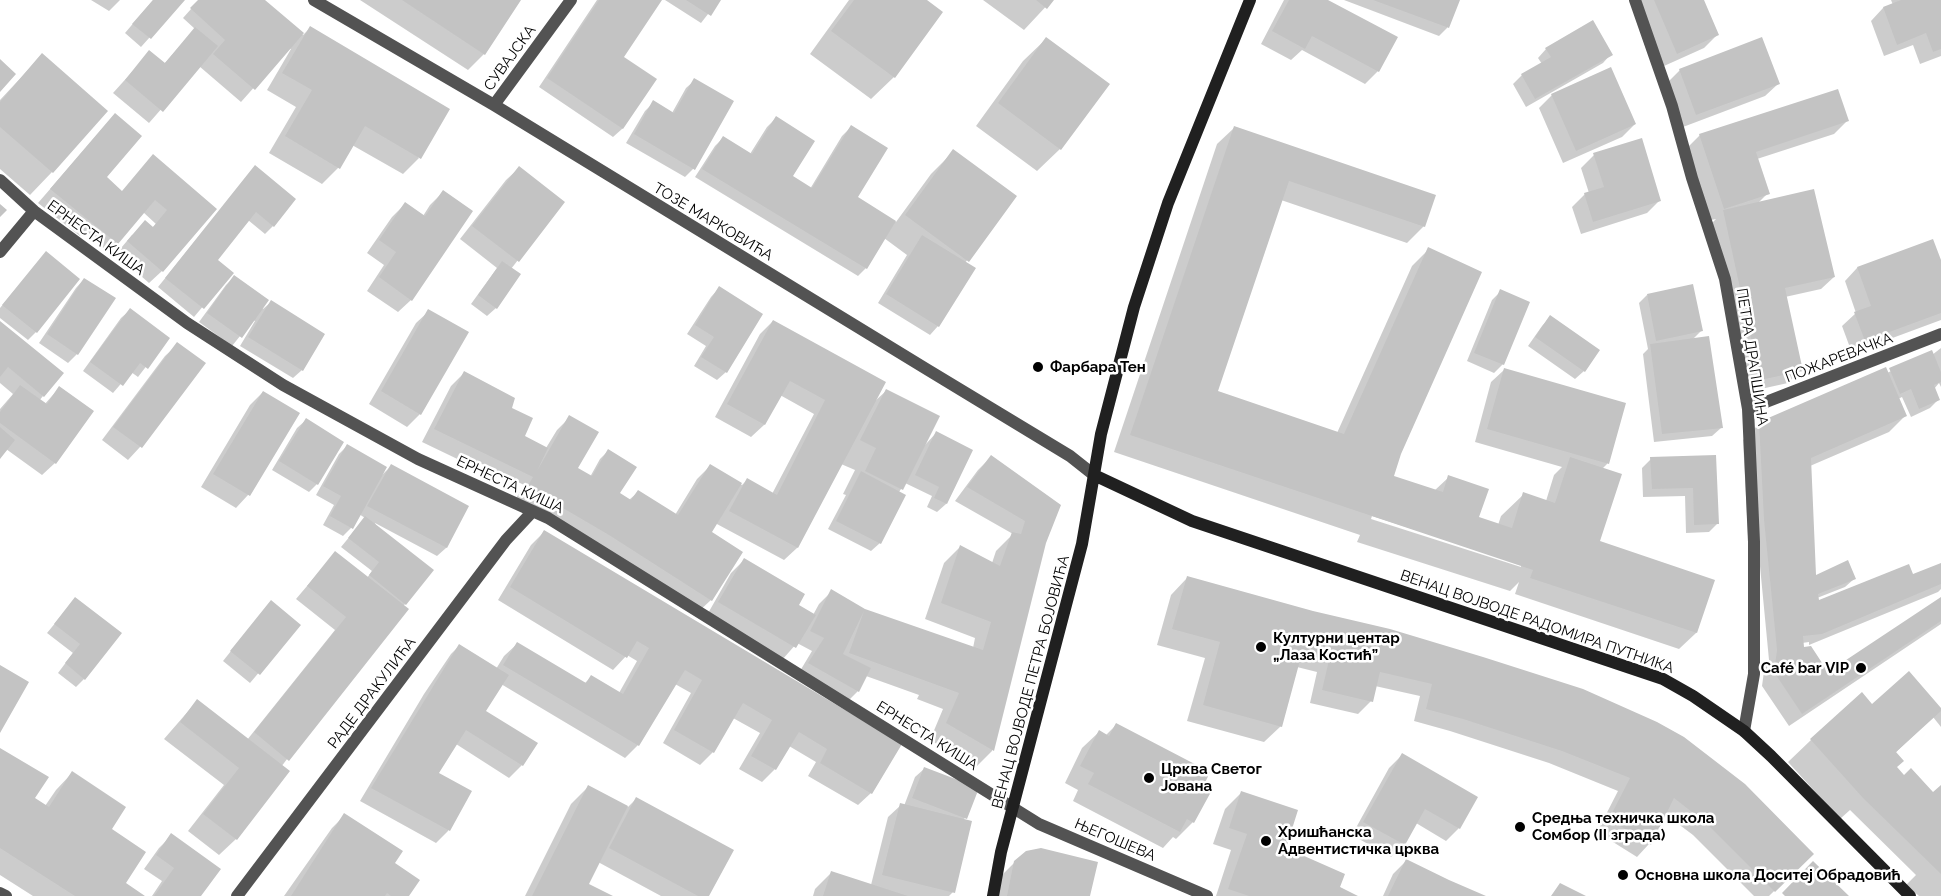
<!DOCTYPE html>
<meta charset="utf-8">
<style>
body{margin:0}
canvas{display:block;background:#fff}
</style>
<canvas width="1941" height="896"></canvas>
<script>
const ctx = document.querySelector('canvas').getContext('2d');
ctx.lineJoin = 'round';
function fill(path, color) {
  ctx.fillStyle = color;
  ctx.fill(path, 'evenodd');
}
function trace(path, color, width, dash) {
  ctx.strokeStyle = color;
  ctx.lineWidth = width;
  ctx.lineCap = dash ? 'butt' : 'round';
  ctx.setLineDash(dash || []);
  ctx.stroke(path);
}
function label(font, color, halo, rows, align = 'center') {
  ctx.font = font + ' Raleway,sans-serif';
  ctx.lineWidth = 5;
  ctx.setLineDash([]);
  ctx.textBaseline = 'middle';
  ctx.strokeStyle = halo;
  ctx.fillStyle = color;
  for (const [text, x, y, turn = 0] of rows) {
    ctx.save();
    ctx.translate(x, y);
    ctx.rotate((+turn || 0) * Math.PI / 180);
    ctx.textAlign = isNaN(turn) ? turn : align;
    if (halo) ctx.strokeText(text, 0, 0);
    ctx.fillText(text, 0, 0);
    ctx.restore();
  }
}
const shadow = new Path2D(`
 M91 0H120L109 11Z
 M153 0H183L141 47 125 33Z
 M199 0H263L303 35 310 28 419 158 403 174 352 145 338 168 322 184 269 153 296 107 267 90 291 49 289 48 241 102 199 66 149 123 113 93 150 52 164 64 195 29 183 18Z
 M360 0H519L484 54 468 70Z
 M597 0H660L622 57 655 79 622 129 613 137 539 87Z
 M665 0H719L701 23Z
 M849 0H924L894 77 871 99 810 54Z
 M983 0H1052L1024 30Z
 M1284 0H1325L1396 38 1378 71 1365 84 1302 50 1291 60 1261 44Z
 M1344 0H1458L1447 28 1439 36Z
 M1635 0H1702L1717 35 1704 48 1664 66Z
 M1891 0H1941V56L1920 64 1913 45 1884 56 1871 21 1883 8 1893 5Z
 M1046 39 1060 149 1037 171 976 126 1023 61Z
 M1546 49 1611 54 1603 63 1526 107 1513 84 1522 75 1542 64 1538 58Z
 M42 55 52 172 30 195 0 169V100Z
 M1680 70 1778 84 1765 96 1683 127 1667 83Z
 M695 80 693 169 685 177 626 143 645 111 654 102 672 113 686 88Z
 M1552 95 1635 124 1622 137 1563 163 1539 108Z
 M776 118 791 177 810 189 842 136 851 127 856 198 896 222 931 174 954 151 1015 197 965 263 938 326 930 335 878 303 907 255 884 238 866 268 858 276 695 177 715 146 723 138 750 154 767 127Z
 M1847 121 1834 134 1757 159 1768 193 1758 203 1834 277 1821 289 1785 297 1801 370 1788 383 1747 392 1711 224 1716 219 1711 220 1687 148 1700 135Z
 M103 128 105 178 122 192 175 175 162 271 149 283 116 254 132 235 152 228 156 224 143 212 108 252 84 232 80 236 38 203Z
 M1234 128 1424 226 1407 243 1281 200 1216 392 1337 433 1412 266 1429 249 1400 453 1390 482 1434 491 1449 477 1478 518 1498 525 1501 516 1524 494 1546 501 1554 475 1562 467 1475 442 1491 382 1504 370 1625 404 1607 464 1602 469 1598 542 1713 581 1696 633 1679 649 1515 594 1519 582 1510 591 1357 542 1360 535 1114 452 1217 144ZM1372 516 1521 564V567L1371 519Z
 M1594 155 1660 200 1647 213 1581 234 1572 207 1585 194 1589 193 1581 168Z
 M255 167 273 226 265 234 248 220 216 260 231 273 194 317 158 287Z
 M519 168 563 202 511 269 496 308 487 316 471 304 497 268 460 239 506 180Z
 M443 192 411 300 398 312 367 291 384 265 367 253 392 217 405 204 423 216 430 205Z
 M1932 241 1941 264V320L1852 353 1842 326 1856 313 1845 281 1857 268Z
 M46 253 36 332 28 340 0 318V308Z
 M234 277 263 309 271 302 302 370 293 378 240 346 255 321 253 320 232 346 199 322 226 285Z
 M84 279 113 299 77 354 68 363 39 343 76 288Z
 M719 288 726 372 717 380 694 366 706 346 687 334 711 297Z
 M1501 291 1503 364 1494 373 1467 361 1492 300Z
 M1647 295 1701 331 1692 340 1721 428 1712 436 1654 442 1643 354 1648 349 1639 303Z
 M130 310 168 338 138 377 131 372 113 393 83 371 121 318Z
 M429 311 420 414 407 427 369 404 416 323Z
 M1550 317 1584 371 1575 379 1528 346 1542 326Z
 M773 321 875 401 886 391 925 445 936 433 971 450 946 504 937 512 927 507 932 496 905 483 899 492 880 543 871 551 828 529 846 495 843 494 855 470 841 464 797 548 784 560 715 523 710 533 711 600 698 612 515 500 524 485 478 462 474 467 422 442 451 386 464 373 523 436 546 448 557 430 570 417 576 469 590 477 600 459 608 451 618 494 629 500 638 492 675 515 697 479 710 466 742 485 747 480 772 494 814 414 780 395 764 425 751 437 715 417 760 334Z
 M0 323 43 396 39 401 44 405 59 388 55 463 42 475 6 449 0 457V409L13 394 0 383Z
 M178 344 204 363 140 447 128 460 102 440 165 356Z
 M1941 348V387L1939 383 1934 389 1938 400 1930 408 1911 417 1902 397 1898 399 1905 416 1889 432 1810 466 1815 577 1854 579 1845 587 1817 598 1818 602 1912 576 1941 564V589L1938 592 1809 645V642L1802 643 1803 649 1828 674 1941 599V624L1789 726 1762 686 1765 664 1769 660 1757 535 1748 536 1743 440 1760 423 1887 373 1931 352 1932 355Z
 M263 392 297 413 248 495 236 508 201 487 250 405Z
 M306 420 317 484 309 492 272 470 297 428Z
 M347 446 381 476 391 466 467 506 446 548 437 556 375 523 405 604 281 767 287 772 236 839 219 855 188 831 224 785 164 739 197 701 247 740 335 630 296 599 335 553 367 578 372 571 341 547 365 518 359 514 351 528 343 536 323 525 334 505 316 495 339 454Z
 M991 457 1045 543 992 751 976 767 930 740 943 709 917 699 919 695 866 676 858 691 845 704 797 676 812 651 797 643 782 660 707 615 731 573 744 560 796 605 813 615 819 604 832 591 864 610 973 648 975 638 925 619 944 563 960 547 992 563 996 551 1013 534 955 501 978 470Z
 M1715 457 1717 524 1709 532 1686 533 1685 496 1643 497 1642 468 1651 459Z
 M544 532 900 744 871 793 858 805 808 776 816 762 789 746 775 769 762 782 739 769 760 733 733 718 713 752 700 765 663 743 691 693 675 684 638 745 625 758 501 684 484 711 522 765 509 778 456 744 437 773 470 792 448 831 436 843 360 801 424 694 451 654 459 646 496 669 504 656 517 644 584 684 591 677 619 693 637 661 627 655 613 670 498 600 531 545Z
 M1187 578 1313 613 1812 854 1769 896H1754L1693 835 1665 814 1649 844 1637 857 1597 832 1618 791 1549 763 1450 731 1414 721 1420 696 1375 686 1371 701 1358 714 1310 703 1317 672 1297 667 1281 726 1264 742 1187 721 1205 658 1157 645 1171 595Z
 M75 599 84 679 76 687 58 673 73 653 47 633Z
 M263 611 299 625 250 683 223 661Z
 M1872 706 1941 711V727L1933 717 1895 753V767L1904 777 1933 794 1941 787V896H1919L1906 885 1916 875 1850 810 1840 819 1788 762 1811 740Z
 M1116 725 1210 790 1193 822 1176 839 1173 837 1163 848 1073 801 1078 790 1065 783 1082 748 1099 732 1106 735Z
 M0 750 33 798 45 806 56 790 72 773 110 830 124 883 143 896H33L0 875Z
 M1402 755 1459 828 1446 841 1416 823 1403 845 1391 857 1352 835 1389 768Z
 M924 769 965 818 963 820 953 892 949 896H813L815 889 831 873 871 885 888 817 901 805 904 806 915 777Z
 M588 787 628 807 636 799 708 896H661L598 862 587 885 609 896H525L571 804Z
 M1241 793 1282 854 1355 896H1216L1231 850 1213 844 1225 809Z
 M345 815 393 864 408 896H284L332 828Z
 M172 835 199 896H152L162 881 144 869 159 848Z
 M1406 861 1482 896H1383L1393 874Z
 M1015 862 1089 896H998L1002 875Z`);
const building = new Path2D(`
 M153 0H185L151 39 132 24Z
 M198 0H265L304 33 255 90 213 54 225 40 190 8Z
 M402 0H521L485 55Z
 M599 0H662L624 57 657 79 623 129 547 78Z
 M686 0H721L711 16Z
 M854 0H927L943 12 895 78 831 31Z
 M1036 0H1054L1047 9Z
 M1289 0H1328L1398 37 1379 72 1312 36 1305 49 1272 31Z
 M1373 0H1460L1449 28Z
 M1654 0H1704L1719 35 1677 54Z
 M1901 0H1941V49L1933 52 1926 33 1897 45 1883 7Z
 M1593 20 1613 55 1535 99 1521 74 1551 57 1545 48Z
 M310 26 450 109 421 159 365 126 340 169 285 136 312 90 282 73Z
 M195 27 218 46 163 112 125 80 149 50 165 63Z
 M1046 37 1110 84 1061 150 998 103Z
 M1762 37 1780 84 1696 115 1679 69Z
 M42 53 108 111 53 173 0 127V102Z
 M0 59 16 74 0 92Z
 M1611 67 1636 124 1576 151 1551 94Z
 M694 78 734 101 695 170 634 134 653 100 674 113Z
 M1838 89 1849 121 1756 152 1770 194 1724 209 1699 134Z
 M115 113 142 136 107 177 122 191 153 154 217 209 163 272 127 241 145 220 153 227 167 210 155 200 118 244 50 189Z
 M776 116 815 141 793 176 812 188 851 125 888 148 858 197 896 221 867 269 702 169 723 136 752 154Z
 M1234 126 1436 195 1425 227 1289 181 1218 391 1344 434 1428 247 1482 272 1401 454 1394 476 1443 492 1448 475 1489 489 1479 517 1512 528 1523 492 1555 503 1570 457 1622 474 1600 541 1715 580 1697 633 1530 578 1533 570 1130 435Z
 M1642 138 1661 201 1593 222 1584 193 1604 187 1593 153Z
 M953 149 1017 196 969 262 905 215Z
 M255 165 296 199 274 227 256 212 218 260 234 273 204 309 165 278Z
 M519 166 565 202 519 262 472 226Z
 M1814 189 1835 277 1785 288 1803 371 1760 380 1723 210Z
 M443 190 473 211 412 301 379 277 396 252 379 240 405 202 425 216Z
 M0 204 7 210 0 217Z
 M922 235 976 268 939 327 886 294Z
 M1933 239 1941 260V313L1865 341 1854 312 1871 306 1857 267Z
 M46 251 80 279 37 333 2 305Z
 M502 261 521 274 497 309 478 295Z
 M234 275 269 300 242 338 207 313Z
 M84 278 116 298 78 355 47 334Z
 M1693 284 1703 331 1656 341 1647 294Z
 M719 286 763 314 727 373 701 357 714 337 695 325Z
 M1500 289 1530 302 1504 365 1474 353Z
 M271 300 325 334 303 371 248 337Z
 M130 308 170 338 148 369 140 363 123 386 90 362Z
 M428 309 469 332 421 415 381 391Z
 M1550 315 1600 350 1585 372 1535 337Z
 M773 320 886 382 798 548 729 511 747 478 777 495 825 400 790 381 765 425 727 404Z
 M0 321 64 373 44 397 8 367 0 377Z
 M1709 336 1723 428 1662 434 1650 344Z
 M177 342 206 363 142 448 113 427Z
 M1932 350 1941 372V382L1934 385 1940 400 1919 409 1911 389 1900 394 1889 368Z
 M1886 367 1907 416 1811 458 1816 575 1848 560 1856 579 1818 594 1819 600 1909 564 1913 574 1941 563V584L1822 634 1803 636 1804 647 1811 646 1828 672 1941 597V621L1802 714 1774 672 1777 650 1764 520 1759 422Z
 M1504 368 1626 403 1609 464 1487 429Z
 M464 371 515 398 512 408 533 418 525 436 548 448 537 471 569 415 599 432 578 468 592 476 608 449 637 467 620 493 631 500 638 490 678 515 710 464 742 483 712 532 743 552 712 601 609 535 527 487 533 477 434 429Z
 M20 385 47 404 59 386 94 411 56 464 0 423V412Z
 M886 389 940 416 903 490 865 471 876 448 860 440Z
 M263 391 300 413 250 496 213 474Z
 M306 418 344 442 318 485 279 461Z
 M0 427 15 440 0 459Z
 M936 431 973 450 947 504 934 498 939 487 915 475Z
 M347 444 387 467 353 529 330 516 341 496 323 486Z
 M991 455 1061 505 1046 543 994 751 946 723 959 693 849 653 864 611 843 654 871 668 859 692 808 663 824 638 810 631 831 589 865 609 983 650 991 622 941 603 960 545 1000 566 1012 532 1021 534 1025 521 967 487Z
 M1716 455 1719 524 1694 525 1693 488 1652 489 1650 457Z
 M391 464 469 506 447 548 367 506Z
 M861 471 906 495 881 544 836 521Z
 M365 516 434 570 406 605 369 575 379 562 348 538Z
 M544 530 902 744 872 794 820 763 827 749 799 732 776 770 751 756 772 720 743 703 714 753 674 730 702 680 685 670 639 746 503 665 517 642 586 683 591 675 623 694 649 648 637 641 627 658 510 587Z
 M335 551 409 609 289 761 254 732 346 617 307 586Z
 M744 558 805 594 799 605 816 615 796 648 718 602Z
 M1187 576 1313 611 1390 629 1483 657 1583 689 1657 722 1684 737 1745 784 1814 854 1775 892 1706 823 1674 798 1651 845 1609 819 1630 778 1562 751 1463 719 1426 709 1432 684 1380 672 1373 702 1322 690 1329 660 1302 653 1282 727 1203 705 1220 642 1172 629Z
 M75 597 122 633 85 680 65 663 80 644 54 624Z
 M271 600 301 625 260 675 230 651Z
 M459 644 509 675 486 711 538 743 523 766 466 730 439 773 472 791 450 831 371 788Z
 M0 665 29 682 0 733Z
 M1909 671 1941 708V711L1896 752 1904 761 1897 767 1904 775 1911 768 1933 792 1941 785V874L1863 798 1810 739 1862 692 1872 704Z
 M197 699 290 771 237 840 203 814 239 768 180 722Z
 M1116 723 1210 772 1204 785 1212 790 1194 823 1187 819 1180 832 1088 784 1094 773 1080 766 1099 730 1109 736Z
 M0 748 49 777 35 798 49 807 72 771 126 807 112 829 146 852 126 883 145 896H75L0 848Z
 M1402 753 1478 797 1460 829 1425 809 1405 845 1363 822Z
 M924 767 979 788 967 819 912 798Z
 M588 785 628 806 589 884 613 896H532Z
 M1241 791 1298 810 1286 848 1345 874 1340 887 1358 896H1249L1228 889 1247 834 1229 828Z
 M636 797 734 850 709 896H698L609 848Z
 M900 803 972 821 955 893 882 875Z
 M344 813 403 851 395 863 420 880 409 896H391L387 893 385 896H291Z
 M171 833 221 869 201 896H154L174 868 156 855Z
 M1041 848 1098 862 1090 896H1007L1014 861 1026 851Z
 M1406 859 1449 880 1486 896H1388Z
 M1813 861 1849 896H1785L1782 893Z
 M831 871 908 896H823Z
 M1560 883 1586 896H1551Z`);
const street = new Path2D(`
 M314 0 494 105 928 370 1070 456 1094 475
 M1635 0 1672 106 1692 178 1725 279 1748 409 1754 542V674L1744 731
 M494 105 571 0
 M0 180 34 211 187 323 283 385 418 459 548 518 1039 824 1207 896
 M0 252 34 211
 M1748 409 1941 334
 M0 893 6 896
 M237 896 506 540 533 511`);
const secondary = new Path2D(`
 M1094 475 1192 521 1663 679 1693 696 1744 731 1771 756 1910 896
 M993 896 1001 852 1082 544 1101 434 1134 307 1168 203 1250 0`);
const markers = [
 [1038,367,6,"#000"],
 [1261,647,6,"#000"],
 [1861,668,6,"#000"],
 [1149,778,6,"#000"],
 [1520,827,6,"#000"],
 [1266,841,6,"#000"],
 [1623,875,6,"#000"]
];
const streetNames = [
 ["СУВАЈСКА",510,58,-54],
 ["ТОЗЕ МАРКОВИЋА",713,222,31],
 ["ЕРНЕСТА КИША",96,238,36],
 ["ПЕТРА ДРАПШИНА",1752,357,81],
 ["ПОЖАРЕВАЧКА",1839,358,-21],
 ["ЕРНЕСТА КИША",510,485,25],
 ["ВЕНАЦ ВОЈВОДЕ РАДОМИРА ПУТНИКА",1537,622,19],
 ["ВЕНАЦ ВОЈВОДЕ ПЕТРА БОЈОВИЋА",1031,682,-75],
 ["РАДЕ ДРАКУЛИЋА",372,693,-53],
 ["ЕРНЕСТА КИША",927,736,32],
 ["ЊЕГОШЕВА",1115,840,23]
];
const poiNames = [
 ["Фарбара Тен",1050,367],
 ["Културни центар",1273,638],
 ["„Лаза Костић”",1273,655],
 ["Café bar VIP",1849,668,"right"],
 ["Црква Светог",1161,769],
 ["Јована",1161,786],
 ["Средња техничка школа",1532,818],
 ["Сомбор (II зграда)",1532,835],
 ["Хришћанска",1278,832],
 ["Адвентистичка црква",1278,849],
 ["Основна школа Доситеј Обрадовић",1635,875]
];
fill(shadow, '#0003');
fill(building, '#c3c3c3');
trace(street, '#535353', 12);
trace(secondary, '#202020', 12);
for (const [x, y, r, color] of markers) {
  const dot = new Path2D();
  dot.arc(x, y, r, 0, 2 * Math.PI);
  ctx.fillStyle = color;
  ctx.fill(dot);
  trace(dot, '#fff', 2);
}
label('15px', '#000', '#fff', streetNames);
label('bold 15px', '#000', '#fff', poiNames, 'left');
</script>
